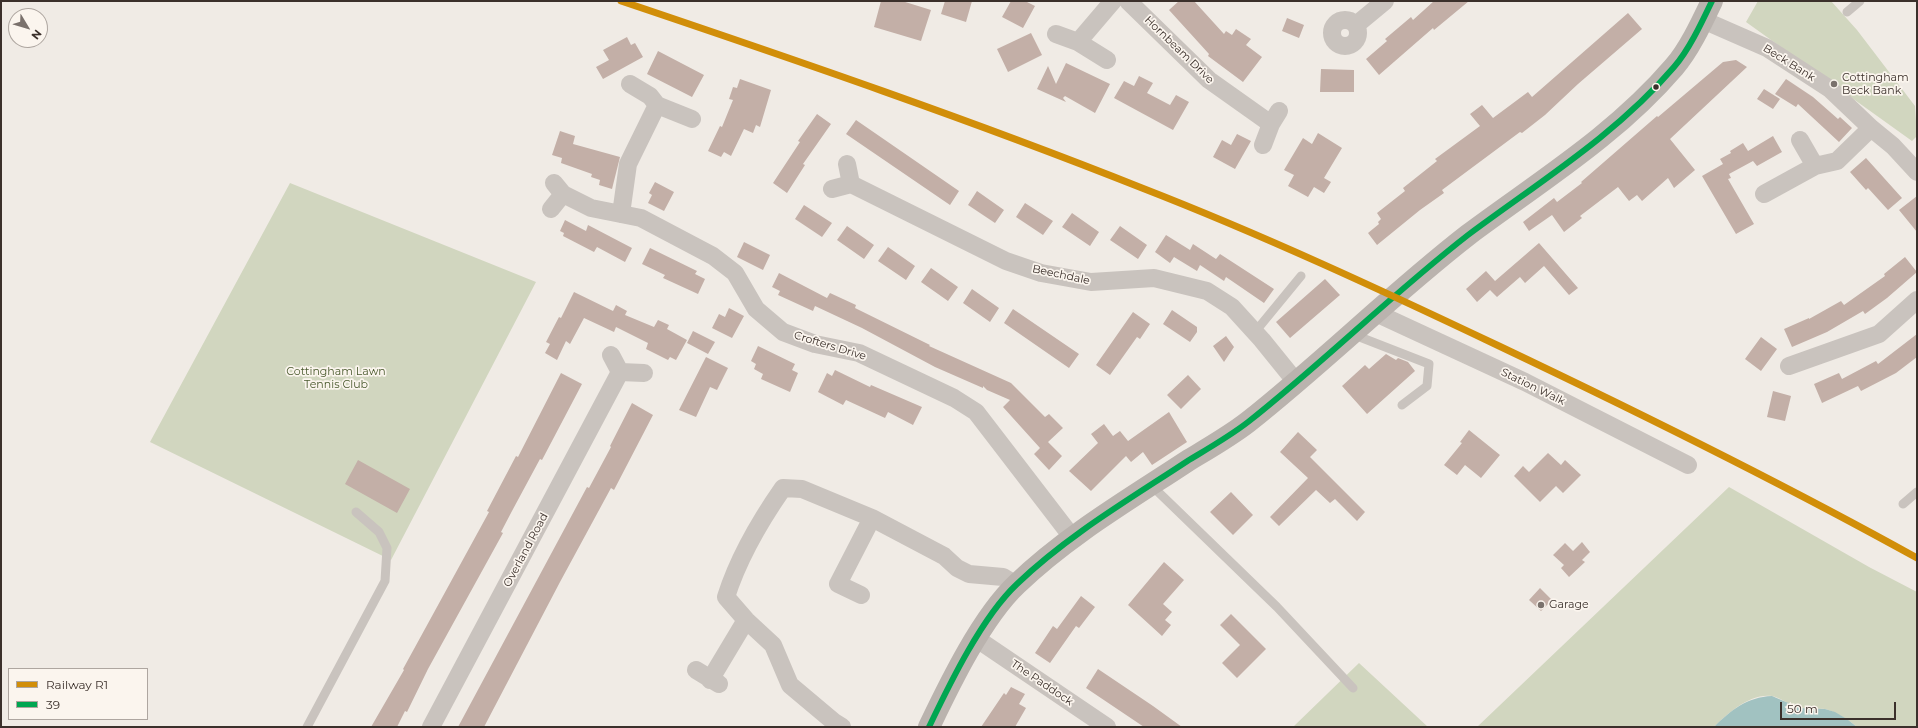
<!DOCTYPE html>
<style>
body{margin:0}
#map{position:relative;width:1918px;height:728px;overflow:hidden;background:#f0ebe5;font-family:Montserrat,sans-serif}
canvas{display:block}
.frame{position:absolute;inset:0;border:2px solid #3b302b;pointer-events:none}
.legend{position:absolute;left:8px;top:668px;width:140px;height:52px;box-sizing:border-box;background:#fbf5ee;border:1px solid #aea6a0;margin:0;padding:5px 7px;list-style:none;font-size:12px;color:#3b302b}
.legend li{display:flex;align-items:center;gap:8px;height:20px}
.legend b{width:20px;border:1px solid #aea6a0}
.north{position:absolute;left:8px;top:8px;width:40px;height:40px;box-sizing:border-box;background:#fbf5ee;border:1px solid #aea6a0;border-radius:50%;rotate:128deg;font-size:11px;font-weight:700;line-height:16px;text-align:center;color:#3b302b}
.north::after{content:'';display:block;margin:auto;width:14px;height:18px;background:#7a716c;clip-path:polygon(50% 0,100% 100%,50% 72%,0 100%)}
.scale{position:absolute;left:1780px;top:702px;width:116px;height:18px;box-sizing:border-box;border:2px solid #3b302b;border-top:0;padding-left:5px;font-size:12px;line-height:14px;white-space:nowrap;color:#3b302b;-webkit-text-stroke:3px #fbf5ee;paint-order:stroke}
</style>
<div id="map">
<canvas width="1918" height="728"></canvas>
<div class="frame"></div>
<ul class="legend">
<li><b style="height:5px;background:#d18e09"></b>Railway R1</li>
<li><b style="height:5px;background:#00a651"></b>39</li>
</ul>
<div class="north">N</div>
<div class="scale">50 m</div>
</div>
<script>
const ctx = document.querySelector('canvas').getContext('2d');
ctx.lineJoin = 'round';
function fill(path, color) {
  ctx.fillStyle = color;
  ctx.fill(path, 'evenodd');
}
function trace(path, color, width, dash) {
  ctx.strokeStyle = color;
  ctx.lineWidth = width;
  ctx.lineCap = dash ? 'butt' : 'round';
  ctx.setLineDash(dash || []);
  ctx.stroke(path);
}
function label(font, color, halo, rows, align = 'center') {
  ctx.font = font + ' Montserrat,sans-serif';
  ctx.lineWidth = 3.5;
  ctx.setLineDash([]);
  ctx.textBaseline = 'middle';
  ctx.strokeStyle = halo;
  ctx.fillStyle = color;
  for (const [text, x, y, turn = 0] of rows) {
    ctx.save();
    ctx.translate(x, y);
    ctx.rotate((+turn || 0) * Math.PI / 180);
    ctx.textAlign = isNaN(turn) ? turn : align;
    if (halo) ctx.strokeText(text, 0, 0);
    ctx.fillText(text, 0, 0);
    ctx.restore();
  }
}
const green = new Path2D(`
 M1758 1H1831L1857 30 1915 106 1917 136 1912 141 1746 22Z
 M290 183 536 282 391 560 150 442Z
 M1729 487 1869 567 1917 592V727H1857C1848 719 1836 712 1825 709 1817 708 1808 710 1800 708 1790 706 1782 698 1772 696 1750 693 1728 713 1714 727H1477Z
 M1359 663 1428 727H1293Z`);
const water = new Path2D(`
 M1772 696 1800 708 1825 709 1835 712 1847 719 1857 727H1714C1731 710 1747 697 1772 696Z`);
const building = new Path2D(`
 M881 1H902L931 10 921 41 874 27Z
 M945 1H972L966 22 941 14Z
 M1011 1H1025L1035 6 1023 28 1002 17Z
 M1179 1H1194L1224 34 1226 31 1232 35 1236 29 1251 39 1246 45 1262 57 1243 82 1208 56 1209 54 1169 10Z
 M1434 1H1469L1434 30 1433 28 1379 75 1366 59 1387 41 1385 39 1411 17 1413 20Z
 M1628 13 1642 29 1578 84 1545 115 1522 133 1520 132 1442 190 1444 193 1420 210 1377 245 1368 233 1379 224 1378 222 1381 219 1377 213 1405 191 1403 188 1437 161 1435 159 1480 126 1470 114 1482 105 1493 118 1528 92 1532 97Z
 M1287 18 1304 25 1299 38 1282 31Z
 M1031 33 1042 55 1008 72 997 49Z
 M627 37 631 45 635 43 643 57 603 79 596 67 609 60 603 50Z
 M658 51 704 75 692 97 647 74Z
 M1736 60 1747 67 1670 139 1695 170 1674 188 1668 178 1642 201 1637 195 1629 201 1618 187 1580 216 1582 218 1564 232 1552 215 1529 231 1523 222 1554 198 1557 202 1582 183 1581 182 1657 116 1658 117 1723 62Z
 M1066 63 1110 84 1095 113 1065 96 1063 98 1066 102 1037 89 1048 66 1056 84Z
 M1321 69 1354 70V92H1320Z
 M1139 76 1153 83 1147 93 1170 105 1176 95 1189 102 1173 130 1114 98 1124 81 1134 86Z
 M740 79 771 90 760 127 756 125 753 133 744 129 731 156 724 152 721 157 708 151 720 126 722 127 733 100 729 99 733 87 737 88Z
 M1786 79 1813 97 1838 119 1840 117 1852 128 1839 142 1798 104 1796 107 1775 94Z
 M1764 89 1780 99 1773 109 1757 99Z
 M817 114 831 124 803 164 805 165 787 193 773 183 800 142 798 141Z
 M856 120 959 191 950 205 846 134Z
 M560 131 575 136 573 144 620 157 612 189 599 185 600 180 591 177 592 174 561 163 562 158 552 155Z
 M1318 133 1342 148 1324 178 1331 182 1324 193 1314 187 1308 197 1288 186 1294 175 1284 170 1303 138 1312 144Z
 M1237 134 1251 141 1235 169 1213 157 1222 140 1231 145Z
 M1773 136 1782 152 1757 166 1753 161 1729 174 1731 178 1728 179 1754 224 1736 234 1702 176 1723 164 1720 159 1731 153 1730 151 1743 143 1748 151Z
 M1866 158 1902 198 1888 210 1868 188 1866 190 1850 172Z
 M655 182 674 192 664 211 648 203 652 195 649 193Z
 M977 191 1004 210 995 223 968 205Z
 M1917 196V232L1899 210Z
 M1025 203 1053 221 1043 235 1016 217Z
 M804 205 832 223 822 237 795 219Z
 M1072 213 1099 232 1090 246 1062 227Z
 M565 220 586 231 588 225 632 248 625 262 597 247 594 252 563 236 564 233 560 231Z
 M847 226 874 245 864 259 837 240Z
 M1120 226 1147 245 1138 259 1110 240Z
 M1166 235 1190 250 1193 244 1216 259 1220 254 1274 289 1264 303 1226 277 1224 281 1200 265 1197 271 1174 257 1170 263 1155 252Z
 M744 242 770 255 763 270 737 257Z
 M1539 243 1578 288 1569 295 1544 266 1525 283 1520 277 1497 297 1490 290 1477 302 1466 289 1486 271 1495 281Z
 M888 247 915 266 906 280 878 261Z
 M650 248 697 271 695 274 705 279 698 294 663 278 665 275 642 264Z
 M1905 257 1917 272 1887 298 1865 314 1863 311 1827 332 1792 347 1784 329 1809 318V319L1841 301 1844 305 1885 276 1884 274Z
 M931 268 958 287 948 301 921 282Z
 M779 273 827 298 830 293 856 305 855 308 930 345 929 346 1011 383 1045 417 1049 414 1063 428 1048 442 1062 456 1049 470 1034 454 1040 448 1003 407 1010 400 987 390 983 386V388L935 367 862 328 815 306 813 311 778 295 780 291 772 287Z
 M1325 279 1340 295 1290 338 1276 322Z
 M972 289 999 308 990 322 963 303Z
 M574 292 613 311 616 305 627 311 625 315 654 327 658 320 669 325 667 329 687 340 676 360 670 357 668 360 646 349 648 343 616 327 614 332 584 318 570 344 566 341 557 360 545 353 550 344 546 342 559 317 561 318Z
 M729 308 744 316 732 338 712 328 719 314 725 317Z
 M1013 309 1079 354 1069 368 1004 323Z
 M1172 310 1197 327V332L1190 342 1163 324Z
 M1133 312 1150 324 1140 339 1137 337 1110 375 1096 365Z
 M693 331 715 342 708 354 687 343Z
 M1917 334V357L1896 373 1861 391 1858 386 1822 403 1814 384 1839 373 1842 379 1876 361 1878 364Z
 M1226 336 1234 347 1224 362 1213 346Z
 M1761 337 1777 349 1761 371 1745 359Z
 M758 346 795 364 792 370 798 373 790 392 761 379 763 374 754 369 756 364 751 361Z
 M1386 354 1396 360 1398 358 1408 362 1415 371 1367 414 1342 386 1365 365 1369 369Z
 M706 357 728 368 717 390 710 387 696 417 679 410Z
 M835 370 870 387 871 385 922 407 913 425 888 412 885 418 846 400 843 405 818 392 827 373 832 376Z
 M561 373 582 384 542 460 540 459 512 511 501 532 503 533 428 669 407 712 405 711 397 727H371L404 670 403 669 489 512 487 511 516 456 518 457Z
 M1188 375 1201 389 1181 409 1167 395Z
 M1773 391 1791 396 1785 421 1767 417Z
 M632 403 653 415 614 490 611 488 560 582 484 727H458L587 487 589 488 611 447 610 446Z
 M1169 412 1187 442 1152 465 1143 452 1131 462 1126 456 1091 491 1069 471 1098 443 1091 434 1104 424 1113 436 1120 431 1128 441Z
 M1469 430 1500 455 1481 478 1465 465 1457 475 1444 465 1462 443 1460 442Z
 M1298 432 1317 450 1310 457 1365 512 1357 521 1335 499 1330 503 1316 490 1279 526 1270 517 1308 478 1280 452Z
 M1548 453 1561 465 1565 460 1581 475 1563 493 1556 486 1540 502 1514 476 1523 466 1529 472Z
 M358 460 410 489 397 513 345 484Z
 M1231 492 1253 515 1233 535 1210 512Z
 M1582 542 1590 552 1582 560 1585 562 1569 577 1561 568 1564 565 1553 555 1565 543 1573 551Z
 M1164 562 1184 580 1163 604 1172 612 1165 620 1171 625 1162 636 1128 605Z
 M1540 588 1552 600 1541 611 1529 600Z
 M1081 596 1095 607 1079 628 1076 626 1050 663 1035 653 1053 626 1057 629Z
 M1231 614 1266 649 1237 678 1222 663 1240 645 1220 625Z
 M1098 669 1153 706 1182 727H1144L1086 688Z
 M1011 687 1025 694 1019 704 1026 708 1015 727H981L1004 693 1006 695Z`);
const service = new Path2D(`
 M1847 12 1860 1
 M1255 332 1301 276
 M1352 334 1429 364 1427 386 1402 405
 M1151 485 1277 607 1353 688
 M1903 504 1917 492
 M307 727 385 581 387 548 379 532 356 512`);
const minor = new Path2D(`
 M1128 1 1209 80 1271 124
 M1332 33a13 13 0 1 1 26 0a13 13 0 1 1-26 0Z
 M1703 20 1767 48 1830 89 1871 128 1893 146 1917 172
 M1356 25 1385 1
 M1056 34 1078 42 1107 60
 M1078 42 1113 1
 M630 84 650 96 657 105 692 119
 M1800 140 1815 166
 M1263 145 1271 124 1279 111
 M851 184 1006 261 1041 273 1091 282 1154 278 1207 291 1232 307 1262 340 1296 382
 M832 189 851 184 847 164
 M563 194 591 208 641 218 713 256 735 273 756 309 783 332 815 344 859 353 954 398 976 412 1072 537
 M1764 194 1815 166 1837 161 1871 128
 M551 209 563 194 554 183
 M621 214 628 164 657 105
 M1376 313 1525 382 1688 465
 M611 355 620 372 644 373
 M1789 366 1879 334 1917 300
 M861 595 838 584 872 518
 M977 639 1107 727
 M696 670 719 684
 M710 680 746 620
 M431 727 620 372
 M842 727 834 722 790 685 773 645 746 620 726 597C738 559 760 521 783 488L802 489 872 518 944 556 957 568 969 574 1003 577 1016 585`);
const secondary = new Path2D(`
 M929 727C950 683 982 617 1017 584 1068 535 1130 499 1189 460 1209 448 1230 436 1248 422 1324 362 1392 294 1468 235 1539 182 1616 135 1674 67 1689 50 1702 22 1712 1`);
const rail = new Path2D(`
 M621 1C796 60 971 120 1142 188 1263 235 1381 290 1499 346 1640 413 1780 482 1917 558`);
const bus1 = new Path2D(`
 M929 727C950 683 982 617 1017 584 1068 535 1130 499 1189 460 1209 448 1230 436 1248 422 1324 362 1392 294 1468 235 1539 182 1616 135 1674 67 1689 50 1702 22 1712 1`);
const rail1 = new Path2D(`
 M621 1C796 60 971 120 1142 188 1263 235 1381 290 1499 346 1640 413 1780 482 1917 558`);
const markers = [
 [1834,84,4,"#7a716c"],
 [1656,87,3.5,"#3b302b"],
 [1541,605,4,"#7a716c"]
];
const streetNames = [
 ["Hornbeam Drive",1179,50,44],
 ["Beck Bank",1789,63,32],
 ["Beechdale",1061,275,12],
 ["Crofters Drive",830,346,17],
 ["Station Walk",1533,387,26],
 ["Overland Road",526,550,-62],
 ["The Paddock",1042,683,34]
];
const poiNames = [
 ["Cottingham",1842,78],
 ["Beck Bank",1842,91],
 ["Garage",1549,605]
];
const parkNames = [
 ["Cottingham Lawn",336,372],
 ["Tennis Club",336,385]
];
fill(green, '#d1d6bf');
fill(water, '#a1c2c1');
fill(building, '#c3afa7');
trace(service, '#c9c3be', 9);
trace(minor, '#c9c3be', 18);
trace(secondary, '#bab3ae', 22);
trace(rail, '#b1aca8', 4.5);
trace(rail, '#fbf5ee', 3, [9]);
trace(bus1, '#00a651', 6);
trace(rail1, '#d18e09', 7);
for (const [x, y, r, color] of markers) {
  const dot = new Path2D();
  dot.arc(x, y, r, 0, 2 * Math.PI);
  ctx.fillStyle = color;
  ctx.fill(dot);
  trace(dot, '#fbf5ee', 1.5);
}
label('11px', '#3b302b', '#fbf5ee', streetNames);
label('11px', '#3b302b', '#fbf5ee', poiNames, 'left');
label('11px', '#4a5a2e', '#fbf5ee', parkNames);
</script>
